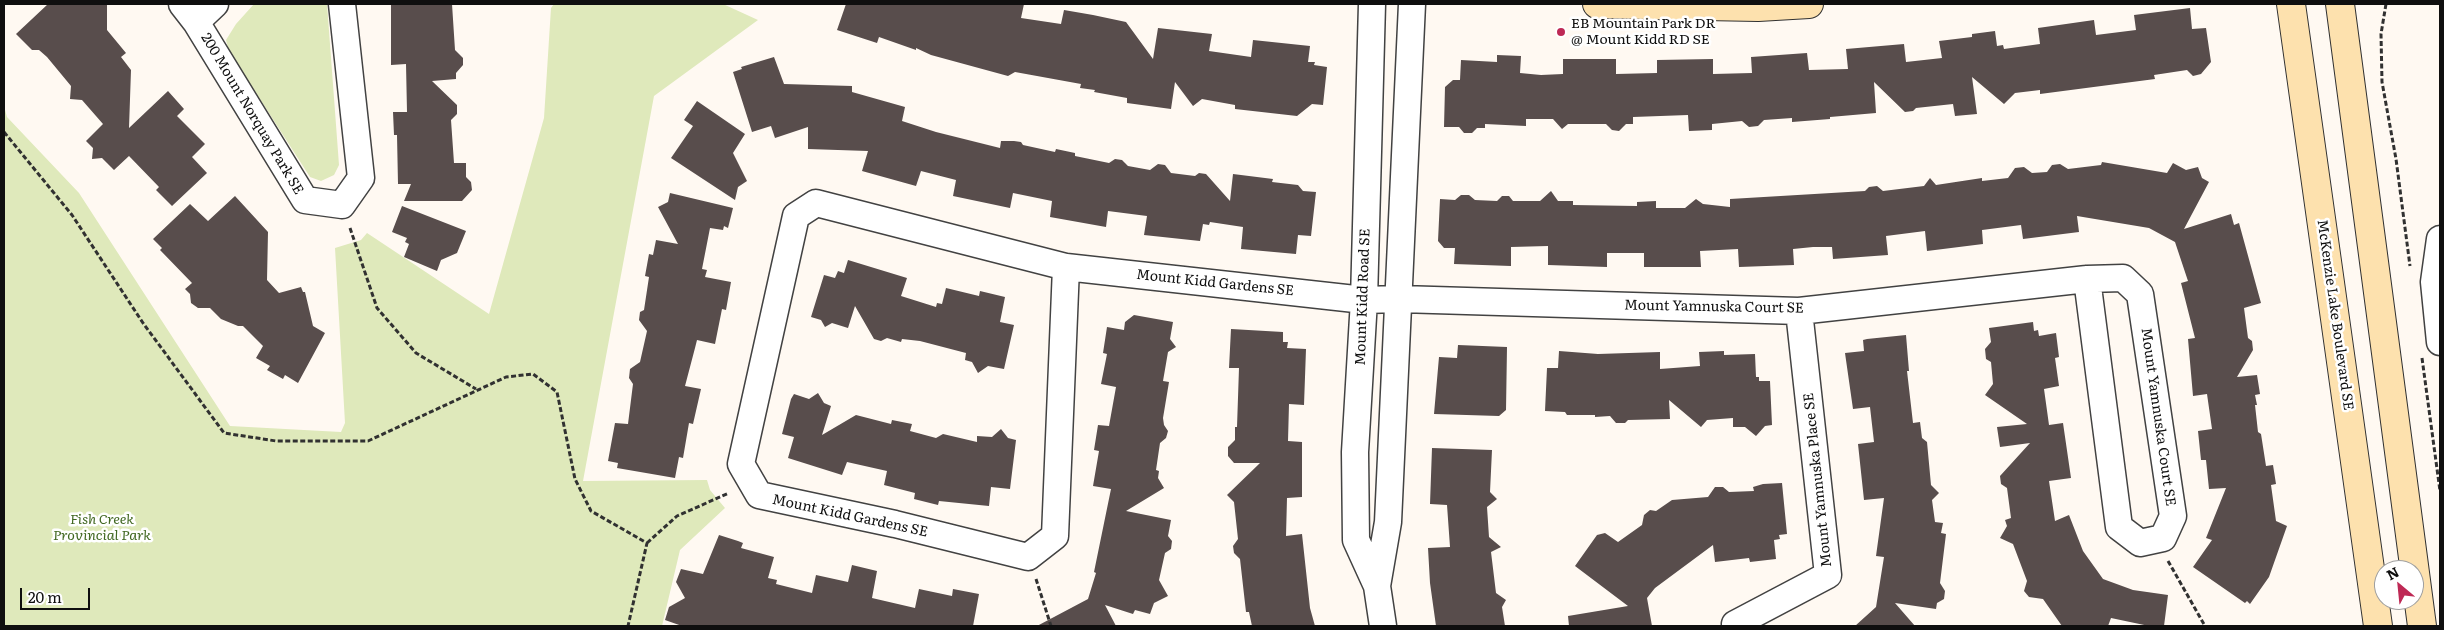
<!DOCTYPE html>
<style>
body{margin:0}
#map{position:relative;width:2444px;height:630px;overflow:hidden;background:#fff9f2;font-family:Literata,serif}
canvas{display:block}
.frame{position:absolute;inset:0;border:5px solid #0f0f0f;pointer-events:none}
.north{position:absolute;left:2374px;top:560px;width:50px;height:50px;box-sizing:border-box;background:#fff;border:1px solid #9f9f9f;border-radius:50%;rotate:332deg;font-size:14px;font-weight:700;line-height:20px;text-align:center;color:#0f0f0f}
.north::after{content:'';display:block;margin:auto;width:18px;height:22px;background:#be2955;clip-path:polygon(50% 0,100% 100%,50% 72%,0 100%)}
.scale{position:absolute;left:20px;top:588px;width:70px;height:22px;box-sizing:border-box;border:2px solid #0f0f0f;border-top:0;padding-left:6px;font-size:15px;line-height:18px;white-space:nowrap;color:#0f0f0f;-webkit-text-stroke:4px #fff;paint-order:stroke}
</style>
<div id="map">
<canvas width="2444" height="630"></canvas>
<div class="frame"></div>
<div class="north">N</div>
<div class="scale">20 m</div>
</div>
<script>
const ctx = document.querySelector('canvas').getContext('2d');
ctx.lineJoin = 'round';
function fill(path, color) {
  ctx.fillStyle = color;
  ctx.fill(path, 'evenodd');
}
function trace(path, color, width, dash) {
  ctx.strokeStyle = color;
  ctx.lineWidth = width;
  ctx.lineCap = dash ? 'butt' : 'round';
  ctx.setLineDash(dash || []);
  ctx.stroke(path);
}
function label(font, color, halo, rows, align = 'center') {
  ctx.font = font + ' Literata,serif';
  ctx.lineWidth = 5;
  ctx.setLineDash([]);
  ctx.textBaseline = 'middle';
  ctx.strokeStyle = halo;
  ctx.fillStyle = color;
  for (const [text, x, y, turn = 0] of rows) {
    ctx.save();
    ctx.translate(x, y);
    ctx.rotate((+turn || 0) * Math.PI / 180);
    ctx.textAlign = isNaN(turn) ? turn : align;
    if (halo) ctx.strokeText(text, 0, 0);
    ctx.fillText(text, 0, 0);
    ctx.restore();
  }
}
const green = new Path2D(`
 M254 4H327L339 165 334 175 321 181 310 177 229 51 226 40 236 24Z
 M554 4H723L758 20 654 96 583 481 707 480 710 490 725 508 680 550 662 626H4V106L7 117 79 193 230 426 341 432 345 423 335 248 361 240 367 233 489 314 544 118 551 8Z`);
const building = new Path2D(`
 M48 4H107V30L126 53 121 57 131 70 129 128 168 91 184 109 177 116 205 144 192 157 207 173 172 206 156 190 159 187 129 156 114 170 102 158 92 159 93 148 86 141 103 124 82 100 70 99 71 86 47 57 39 50H32L16 34Z
 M391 4H452L455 50 463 58V65L456 73V79L432 81 457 105V114L451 120 454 163H466V177L471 182 472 190 462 201H404L411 184H398L397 135H394L393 112H407L406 64 391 65Z
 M846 4H1024L1021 18 1061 24 1064 10 1093 15 1126 22 1153 59 1158 28 1212 34 1209 51 1251 57 1253 40 1310 46 1308 62H1315L1314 65 1327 67 1323 105 1312 104 1297 116 1235 109V105L1202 99 1193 106 1175 82 1171 109 1127 103V98L1094 92 1095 90 1080 88 1081 84 1015 72 1008 76 931 55 916 48V50L879 37 877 43 837 30Z
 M2190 8 2192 29 2206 28 2211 62 2201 74 2193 76 2187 70 2154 75 2155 79 2040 94V90L2015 93 2004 104 1972 77 1977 114 1955 116 1953 104 1916 108 1913 111 1905 112 1874 82 1876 113 1830 117V119L1792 122V118L1764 120 1758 126 1749 127 1742 121 1712 124V130L1689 131 1688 115 1633 117V124H1626L1619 131 1612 130 1606 124H1568L1562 129 1553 119H1526V126L1485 124V128H1477L1472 133H1464L1459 127H1444L1445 87 1453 80H1460L1461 60 1497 62V55L1521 56 1520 73 1541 75 1563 74V59H1616V74L1657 73V60L1713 59V74L1752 73 1751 57 1807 53 1809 70 1848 69 1846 49 1904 44 1906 62 1942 58 1939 41 1972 37V34L1995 31 1997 46 2003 45 2004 49 2040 44 2038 28 2094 20 2096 35 2136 30 2134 15Z
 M774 57 784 84 852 86V92L905 107 902 121 936 132 1000 148 1001 141H1014L1021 142 1023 145 1055 152 1056 149 1075 153V156L1109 163 1115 159 1122 160 1128 166 1150 170 1158 164 1165 165 1171 173 1195 176 1199 173 1206 174 1230 201 1233 174 1273 179 1272 182 1298 185 1303 191 1316 192 1311 236 1298 235 1296 254 1241 249 1243 227 1210 222 1209 225 1203 224 1200 241 1144 235 1147 216 1108 211 1106 227 1050 217 1052 201 1013 193 1010 208 953 196 956 180 921 171 916 186 862 171 868 151 808 149V127L775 138 771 126 752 132 733 72 742 69 741 67Z
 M697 101 745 134 733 153 747 181 738 187 735 200 671 158 693 126 684 120Z
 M2102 162 2167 173 2173 163 2186 170 2198 167 2202 178 2209 182 2184 229 2231 214 2234 225 2239 223 2261 303 2244 308 2248 338 2252 341 2253 350 2237 377 2257 375 2260 394 2255 395 2257 405H2255L2258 432 2261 434 2266 466 2273 465 2276 484 2271 485 2276 521 2287 526 2269 577 2250 604 2247 601 2245 603 2193 567 2212 540 2206 538 2226 488 2209 489 2206 460H2201L2198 431 2212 429 2207 394 2193 396 2188 339 2195 338 2181 283 2188 281 2175 242 2149 228 2077 216 2079 232 2023 239 2021 225 1982 230 1983 244 1927 251 1925 231 1886 236 1888 255 1833 259 1832 247H1813L1793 249 1794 265 1739 267 1738 249 1700 251 1701 267H1644V253H1607V267L1548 265V246L1511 247V266L1454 264 1455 248H1444L1438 241 1440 199 1455 200 1461 195H1469L1475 200 1497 201 1502 196H1509L1513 201H1540L1551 191 1558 201H1573V205L1637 206V202L1656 201V208H1685L1696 199 1703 204 1730 207V199L1865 191 1869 187 1877 186 1883 191 1924 186 1930 178 1936 185 1982 178V181L2008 178 2015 168 2024 167 2032 173 2047 172 2052 165 2060 164 2068 169 2101 165Z
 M670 193 733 208 728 228 724 226 723 230 710 228 702 269 707 270 705 277 731 282 726 310 722 309 715 344 697 340 695 348 685 386 701 389 693 424 689 423 683 458 679 457 675 478 617 468 618 463 608 461 615 423 628 424 633 384 629 378 630 369 640 362 647 331 639 320 640 312 644 310 649 277 645 276 649 254 653 255 656 240 678 244 658 207 668 202Z
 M235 196 268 232 267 280 279 293 301 287 303 292H305L313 326 325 333 298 383 285 375 283 379 267 370 270 366 256 358 263 346 243 326H238L221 319 210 308H198L191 303 190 294 185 289 192 283 160 250 162 248 153 239 190 204 208 221Z
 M402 206 466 231 457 253 441 260 437 271 404 257 409 244 405 242 407 238 392 232Z
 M848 260 907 278 901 296 936 307 937 303 942 304 946 288 979 296 980 291 1005 297 1000 322 1014 325 1004 369 988 366 978 373 972 362 965 360 966 353 920 341 902 339 901 342 887 338 881 341 874 339 855 306 848 328 832 323 825 327 821 320 811 317 824 275 835 278 838 271 844 273Z
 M1134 315 1173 322 1170 339 1176 347 1168 352 1163 381 1169 382 1163 418 1164 425 1168 431 1166 438 1160 443 1156 470 1159 471 1158 478 1164 488 1126 511 1171 520 1168 536 1172 541 1171 549 1165 553 1159 580 1168 596 1154 603 1150 614 1135 610 1133 614 1105 605 1116 626H1037L1088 599 1096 573 1094 572 1111 489 1093 486 1099 451 1094 450 1098 425 1109 426 1116 387 1101 384 1107 354 1103 353 1107 327 1124 330 1125 322Z
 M2033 322 2034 331 2038 330 2039 336 2056 333 2059 357 2055 358 2059 386 2044 389 2049 425 2063 423 2071 478 2049 481 2055 521 2069 515 2083 551 2103 579 2133 590 2168 595 2164 626H2149L2111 618 2108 626H2062L2043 599 2029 597 2024 591 2027 581 2013 544 2000 538 2007 526 2005 520 2011 518 2007 488 2001 484 2000 476 2030 443 2000 447 1997 427 2027 424 1985 395 1993 384 1991 362 1986 359 1985 349 1991 342 1989 328Z
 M1231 329 1283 332V342H1288L1287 348 1306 349 1304 405 1289 404 1288 441 1302 442V497L1287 498 1286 536 1302 534 1310 608 1315 626H1252L1249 612H1246L1240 559 1234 553 1233 546 1238 539 1234 502 1227 495 1260 463H1234L1228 456V447L1235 440V427H1237L1239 368H1229Z
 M1906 335 1909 371H1907L1913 423 1920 422 1922 438 1927 442 1931 485 1939 493 1932 500 1935 522 1943 523 1941 533 1946 534 1940 583 1945 591 1944 599 1937 603 1936 609 1895 603 1915 626H1855L1876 607 1884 557 1876 556 1884 498 1864 500 1858 444 1874 442 1870 407 1853 409 1845 353 1864 351 1863 340 1867 339Z
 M1458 345 1507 347 1506 410 1499 416 1434 414 1439 357 1457 358Z
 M1559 351 1598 354 1660 352V369L1700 366 1699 352 1724 351V355L1755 354 1756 377H1759V381H1770L1772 425 1765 426 1756 436 1745 427H1733V418L1707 420 1701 427 1669 400 1670 419 1628 420 1625 423H1616L1610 416 1595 417V415H1567L1565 412 1545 411 1547 368H1558Z
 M818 393 824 403 831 406 822 435 856 415 891 424 892 420 912 424 910 431 936 438 943 434 977 442V436L992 437 1001 429 1008 438 1016 440 1010 489 991 487 989 506 939 501 938 505 914 499 915 493 884 485 887 471 847 462 842 475 788 458 794 437 782 434 791 399 794 394 809 399Z
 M1432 448 1492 450 1490 492 1497 499 1487 507 1489 537 1501 547 1491 552 1496 593 1506 600 1502 607 1505 626H1436L1430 583 1428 548 1450 547 1447 505 1430 504Z
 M1782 483 1787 534 1779 535 1780 539 1774 540 1776 559 1750 562 1749 558 1715 562 1713 545 1655 588 1647 598 1652 626H1569L1568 616 1628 606 1575 566 1597 535 1605 533 1618 542 1642 525 1644 515 1650 510 1656 511 1672 500 1708 497 1715 487H1723L1729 492 1754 491 1753 487 1763 484Z
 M719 535 738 541 743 543 741 548 774 557 768 578 777 580 776 584 812 593 816 575 848 582 852 565 877 571 872 598 915 608 919 589 952 596 953 589 979 594 973 626H682L665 620 669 607 685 598 676 582 681 569 703 574Z`);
const path = new Path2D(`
 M2386 4 2381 34 2382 82 2396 159 2410 266
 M4 132 72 215 143 323 224 433 276 441H368L506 377 533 374 557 392 575 479 591 511 647 543 628 626
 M350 228 377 308 416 353 476 389
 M2422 358 2440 491
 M647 543 677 516 729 493
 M2168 561 2205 626
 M1036 579 1051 626`);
const street = new Path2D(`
 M182 4 196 22 305 200 342 205 361 178 342 4
 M1372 4 1364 300 1355 452 1356 540 1377 586 1383 626
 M196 22 215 4
 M2440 239 2434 282 2440 342
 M1066 267 1055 536 1028 557 895 524 759 495 741 464 796 216 816 203 1066 267 1364 300 1400 299 1799 311 2087 279 2123 278 2140 294 2173 516 2163 538 2140 543 2119 527 2087 279
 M1377 586 1388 522 1412 4
 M1735 624 1828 575 1799 311`);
const secondary = new Path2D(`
 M1597 4 1758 7 1809 4
 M2291 4 2378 626
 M2340 4 2422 626`);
const markers = [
 [1561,32,5,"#be2955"]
];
const poiNames = [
 ["EB Mountain Park DR",1571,24],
 ["@ Mount Kidd RD SE",1571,40]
];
const streetNames = [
 ["200 Mount Norquay Park SE",252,114,59],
 ["Mount Kidd Gardens SE",1215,283,6],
 ["Mount Kidd Road SE",1363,297,-88],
 ["Mount Yamnuska Court SE",1714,307,1],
 ["McKenzie Lake Boulevard SE",2335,315,82],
 ["Mount Yamnuska Court SE",2158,417,82],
 ["Mount Yamnuska Place SE",1818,480,-96],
 ["Mount Kidd Gardens SE",850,516,12]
];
const parkNames = [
 ["Fish Creek",102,520],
 ["Provincial Park",102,536]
];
fill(green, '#dfe9bb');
fill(building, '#584d4c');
trace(street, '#424242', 29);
trace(secondary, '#313131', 30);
trace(path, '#313131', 3, [5, 2.5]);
trace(street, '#fff', 26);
trace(secondary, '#fde1ae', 28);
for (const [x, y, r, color] of markers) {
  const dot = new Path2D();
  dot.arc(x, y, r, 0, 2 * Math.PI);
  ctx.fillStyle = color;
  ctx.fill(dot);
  trace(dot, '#fff', 2);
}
label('14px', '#0f0f0f', '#fff', poiNames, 'left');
label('14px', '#0f0f0f', '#fff', streetNames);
label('italic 14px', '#406720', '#fff', parkNames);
</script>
